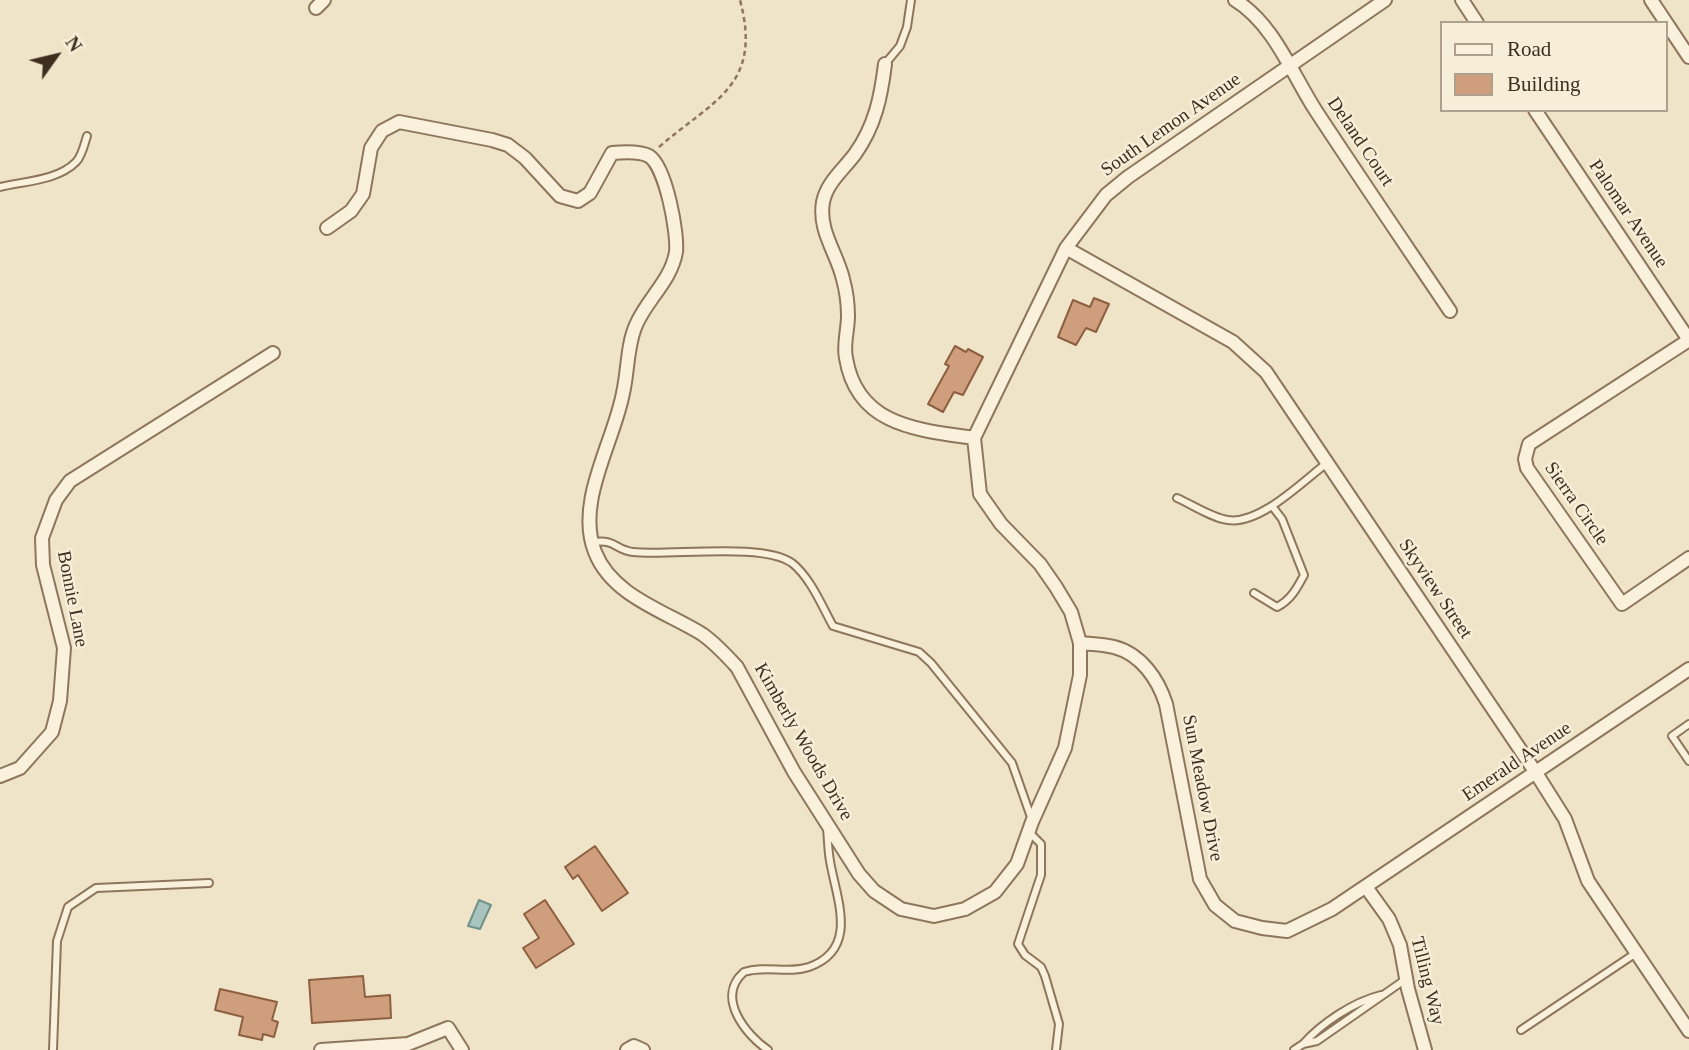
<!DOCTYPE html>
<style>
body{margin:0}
#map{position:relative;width:1689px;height:1050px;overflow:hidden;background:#f0e4c8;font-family:"Times New Roman",serif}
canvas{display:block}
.legend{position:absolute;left:1440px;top:21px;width:228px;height:91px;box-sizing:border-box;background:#f7eed8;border:2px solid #ada18e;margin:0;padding:9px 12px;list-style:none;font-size:21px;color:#3d2e20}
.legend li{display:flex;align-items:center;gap:14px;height:35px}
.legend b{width:35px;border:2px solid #ada18e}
.north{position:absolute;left:21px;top:21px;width:70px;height:70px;-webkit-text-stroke:5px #f7eed8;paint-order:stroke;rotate:56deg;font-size:19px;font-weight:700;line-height:28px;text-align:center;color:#3d2e20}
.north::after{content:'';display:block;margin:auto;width:24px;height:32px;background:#3d2e20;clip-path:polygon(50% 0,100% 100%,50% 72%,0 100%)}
</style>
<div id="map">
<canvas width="1689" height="1050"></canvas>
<ul class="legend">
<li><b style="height:9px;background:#faf1dc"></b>Road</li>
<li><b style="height:19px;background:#cf9f7d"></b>Building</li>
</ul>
<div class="north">N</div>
</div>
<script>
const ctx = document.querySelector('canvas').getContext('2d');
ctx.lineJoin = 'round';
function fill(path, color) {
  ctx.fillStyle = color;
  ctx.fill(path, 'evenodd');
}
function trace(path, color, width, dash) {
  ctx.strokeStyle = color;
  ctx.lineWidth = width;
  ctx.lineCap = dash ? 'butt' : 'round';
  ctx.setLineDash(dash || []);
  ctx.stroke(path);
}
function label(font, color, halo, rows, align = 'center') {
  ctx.font = font + ' "Times New Roman",serif';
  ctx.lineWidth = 5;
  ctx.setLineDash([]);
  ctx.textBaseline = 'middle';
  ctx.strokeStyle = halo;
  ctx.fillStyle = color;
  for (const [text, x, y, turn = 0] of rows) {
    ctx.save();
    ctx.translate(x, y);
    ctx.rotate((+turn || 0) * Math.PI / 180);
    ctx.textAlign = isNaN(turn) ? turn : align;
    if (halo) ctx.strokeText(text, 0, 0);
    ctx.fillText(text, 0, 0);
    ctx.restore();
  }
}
const water = new Path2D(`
 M479 900 491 905 480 929 468 926Z`);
const building = new Path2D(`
 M1094 298 1109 304 1096 332 1086 328 1076 345 1058 337 1073 300 1090 307Z
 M955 346 966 352 968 349 983 357 963 395 954 392 943 412 928 404 949 366 945 364Z
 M595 846 628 893 602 911 578 875 573 879 565 867Z
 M545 900 574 944 536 968 523 948 539 938 524 914Z
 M363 976 365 997 390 995 391 1018 312 1023 309 980Z
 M220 989 277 1002 272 1020 278 1022 274 1037 263 1034 262 1040 239 1035 243 1017 215 1010Z`);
const path = new Path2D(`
 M659 147C713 100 763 86 740 0`);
const service = new Path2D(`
 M885 64 900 46 907 27 911 0
 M0 187C24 181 57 181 76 162 82 156 84 145 87 136
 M1177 498C1193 505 1212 518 1228 520 1260 525 1303 481 1327 463
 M594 542C616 539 615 550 633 552 671 556 763 542 792 563 810 577 822 606 833 626L919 652 931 663 1012 763 1032 820
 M1254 593 1277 607C1291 600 1297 588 1304 575L1282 519 1272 506
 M1689 724 1672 736 1689 761
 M1029 832 1041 844V875L1018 944 1025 955 1041 967 1045 976 1059 1024 1056 1050
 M1381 995C1353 1002 1322 1023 1303 1044L1317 1041 1406 979
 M1521 1030 1636 953
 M53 1050 57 941 68 907 96 888 209 883
 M768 1050C746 1035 715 997 744 972 765 965 788 974 809 967 860 949 836 898 830 861 828 850 828 839 827 828
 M1294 1050 1303 1044`);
const minor = new Path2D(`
 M1235 0C1274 24 1292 74 1316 111 1360 178 1405 244 1450 311
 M1462 0 1477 23
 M1651 0 1689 57
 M316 8 324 0
 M885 64C881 97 875 126 855 154 844 169 827 182 823 202 818 231 837 253 843 279 846 290 848 304 848 316 848 330 843 345 846 358 857 426 918 430 974 438
 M1535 110 1689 340
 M327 228 351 211 363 194 371 148 382 131 399 122 492 140 508 145 525 158 560 196 578 201 590 193 612 153C623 152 640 151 649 156 666 167 678 233 676 252 671 281 647 299 636 325 627 345 628 372 623 393 614 442 575 502 595 552 612 596 665 611 702 634 715 643 726 655 737 667L794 772 859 874 874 891 901 909 934 916 965 909 995 892 1017 864 1032 822 1065 748 1080 675V643L1071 612 1056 587 1040 564 1001 524 980 494 974 438 1066 248 1106 195 1128 177 1385 0
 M1066 248 1233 342 1266 372 1536 773 1565 819 1588 881 1689 1031
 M1689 340 1529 444 1525 459 1527 468 1622 604 1689 558
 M1080 643C1091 644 1103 644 1114 647 1141 654 1158 679 1166 704L1200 879 1215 905 1235 921 1262 928 1287 931 1332 909 1689 669
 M0 776 20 768 52 732 60 701 64 648 43 565 42 538 56 500 70 481 273 353
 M1366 887 1389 919 1400 945 1408 989 1425 1050
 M321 1050 408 1044 448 1028 462 1050
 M627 1050 634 1046 643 1050`);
const streetNames = [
 ["South Lemon Avenue",1171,125,-35],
 ["Deland Court",1360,142,56],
 ["Palomar Avenue",1628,214,56],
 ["Sierra Circle",1576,504,55],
 ["Skyview Street",1435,589,56],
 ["Bonnie Lane",72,599,79],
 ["Kimberly Woods Drive",803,742,60],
 ["Emerald Avenue",1517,762,-34],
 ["Sun Meadow Drive",1202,788,79],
 ["Tilling Way",1427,981,76]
];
fill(water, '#a9c4bc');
trace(water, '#6f938a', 2);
fill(building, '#cf9f7d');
trace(building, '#8d5f41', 2);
trace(service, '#8d765c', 10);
trace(minor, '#8d765c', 16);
trace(path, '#8d765c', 2.5, [5, 3.5]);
trace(service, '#faf1dc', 6);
trace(minor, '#faf1dc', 12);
label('19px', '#3d2e20', '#f7eed8', streetNames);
</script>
